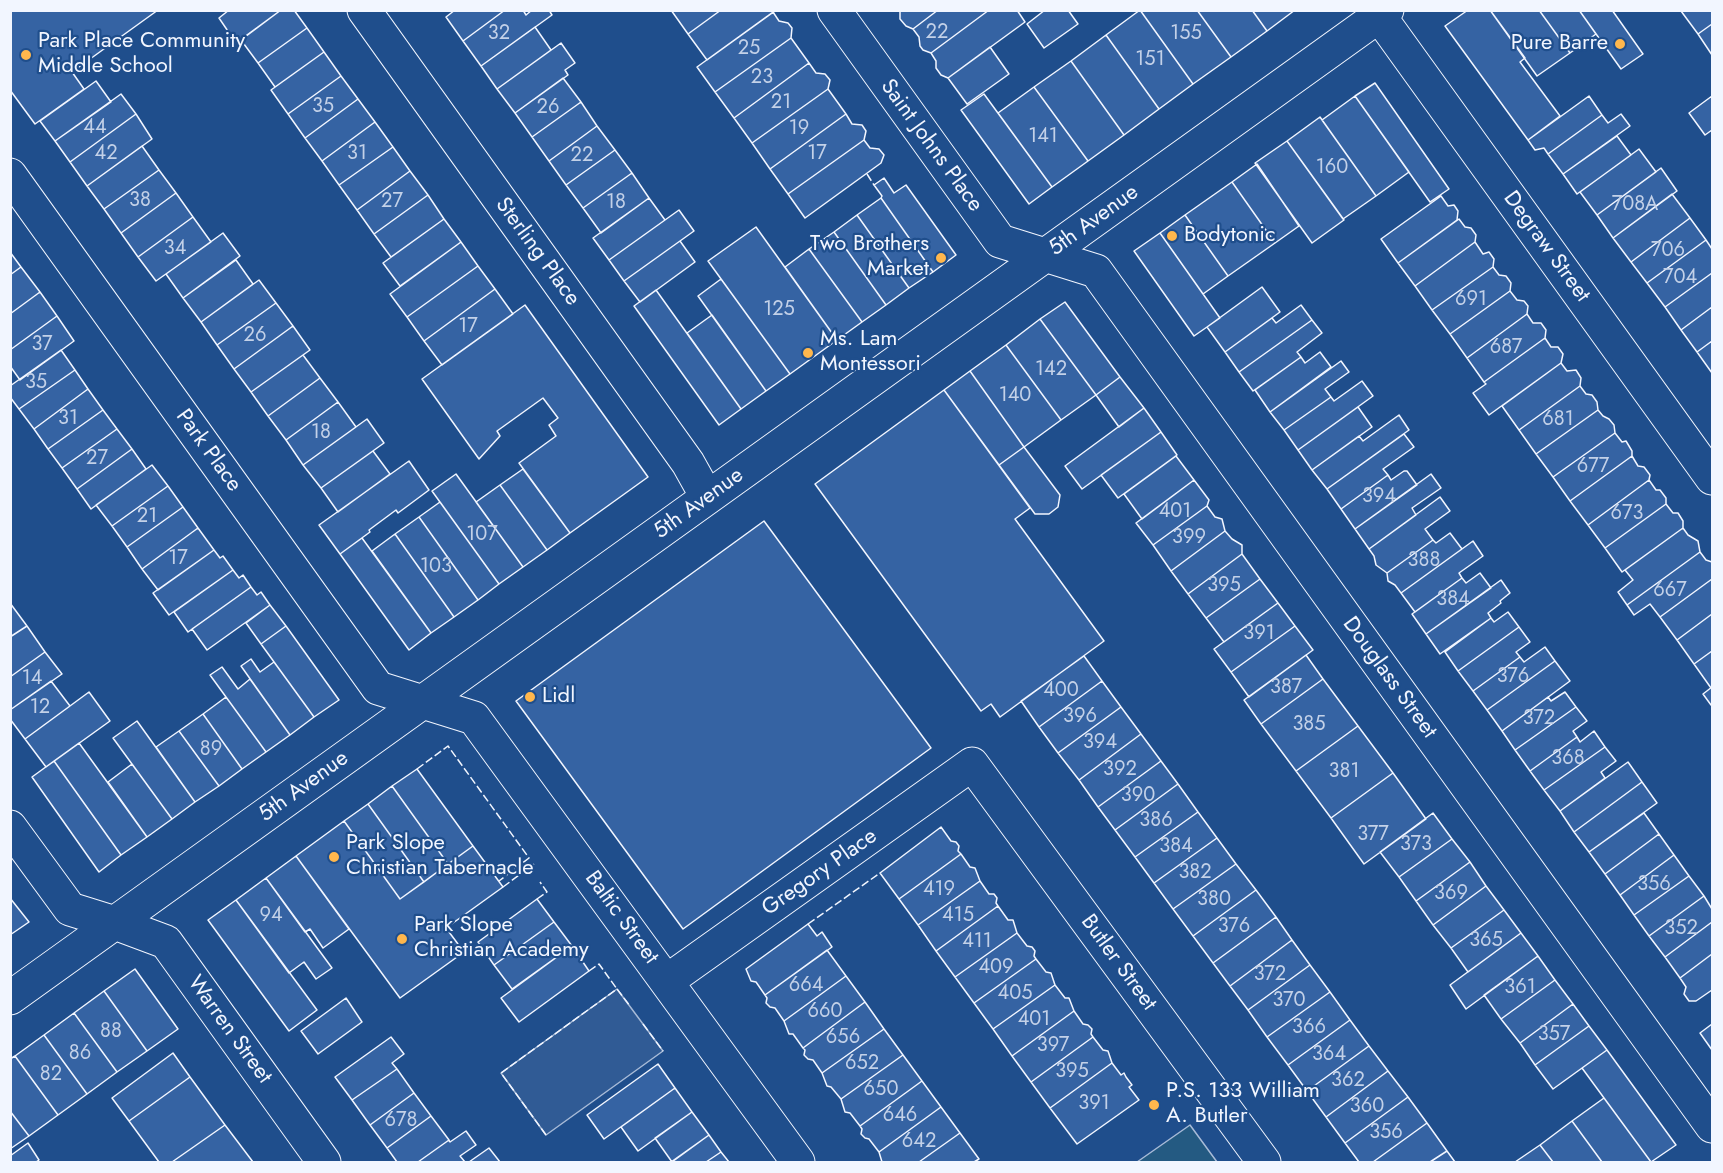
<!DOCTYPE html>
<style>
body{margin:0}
#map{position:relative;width:1723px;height:1173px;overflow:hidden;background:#1f4e8c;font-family:Jost,sans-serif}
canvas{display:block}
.frame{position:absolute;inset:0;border:12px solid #f2f6ff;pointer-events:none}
</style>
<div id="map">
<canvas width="1723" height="1173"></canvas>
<div class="frame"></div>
</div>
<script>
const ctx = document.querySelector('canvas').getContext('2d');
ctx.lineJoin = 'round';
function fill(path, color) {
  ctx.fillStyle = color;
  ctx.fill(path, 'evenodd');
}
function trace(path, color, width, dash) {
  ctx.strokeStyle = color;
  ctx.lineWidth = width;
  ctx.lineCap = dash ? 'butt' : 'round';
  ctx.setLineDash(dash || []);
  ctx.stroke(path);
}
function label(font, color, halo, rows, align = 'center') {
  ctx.font = font + ' Jost,sans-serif';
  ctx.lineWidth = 4.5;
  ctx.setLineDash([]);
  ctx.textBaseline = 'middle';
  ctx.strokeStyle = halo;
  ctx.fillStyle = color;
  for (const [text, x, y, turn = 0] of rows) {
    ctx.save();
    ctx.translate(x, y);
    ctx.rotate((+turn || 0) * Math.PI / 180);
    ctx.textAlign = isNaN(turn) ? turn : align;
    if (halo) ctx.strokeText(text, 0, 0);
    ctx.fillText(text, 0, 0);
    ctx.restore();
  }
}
const green = new Path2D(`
 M1190 1125 1217 1162H1137Z`);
const parking = new Path2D(`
 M617 989 663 1051 546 1135 501 1073Z`);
const building = new Path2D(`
 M10 10H158L72 72 84 89 35 124 10 90Z
 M229 10H281L236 43 219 18Z
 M281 10H294L307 28 258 63 241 40Z
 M455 10H505L463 41 446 17Z
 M505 10H523L526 15 532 10H549L552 15 481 66 463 41Z
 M671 10H721L688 34Z
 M721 10H775V11L707 60 688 34Z
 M900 10H938L913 29 906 26 900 19Z
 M938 10H989L931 53 923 50 920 46 919 37 913 29Z
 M989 10H1017L1025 22 948 78 941 75 936 68V61L931 53Z
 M1045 10H1068L1078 24 1044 48 1027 24Z
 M1140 10 1193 84 1159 109 1106 35Z
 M1140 10H1197L1231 57 1193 84Z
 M1197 10H1252L1267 31 1231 57Z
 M1252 10H1295L1267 31Z
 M1468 10H1490L1525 58 1520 62 1560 116 1528 140 1445 26Z
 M1490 10H1539L1570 53 1537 76Z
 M1539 10H1579L1596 34 1570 53Z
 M1579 10H1612L1643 54 1621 69Z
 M1712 10V24L1698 34 1681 11Z
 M773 12 779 21 788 23 792 28 791 38 715 92 697 67Z
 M1712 24V55L1698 34Z
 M535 27 551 50 497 89 481 66Z
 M307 28 324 52 275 87 258 63Z
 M1106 35 1159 109 1124 135 1071 61Z
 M791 38 809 63 734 118 715 92Z
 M561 43 575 63 565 70 568 75 515 113 497 89Z
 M990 47 1009 74 967 104 948 78Z
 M324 52 341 76 288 114 271 90Z
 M1071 61 1124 135 1088 161 1034 87Z
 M809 63 816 73 825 74 830 80 828 89 752 143 734 118Z
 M341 76 358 99 305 138 288 114Z
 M563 78 581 102 532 137 515 113Z
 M96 81 111 102 55 141 40 121Z
 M1375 83 1449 189 1430 202 1355 96Z
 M1034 87 1088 161 1052 187 998 113Z
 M828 89 846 114 770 169 752 143Z
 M121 94 136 114 70 162 55 141Z
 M984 94 1052 187 1029 204 961 110Z
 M1355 96 1409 172 1376 196 1322 120Z
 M1589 96 1602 115 1548 154 1544 148 1535 150 1528 140Z
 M1712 96V130L1705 135 1689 113Z
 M358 99 375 122 322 161 305 138Z
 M581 102 597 126 549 161 532 137Z
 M136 114 152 139 87 186 70 162Z
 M846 114 852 124 862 125 866 131 864 140 788 194 770 169Z
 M1621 114 1630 126 1563 174 1548 154 1602 115 1608 123Z
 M1320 117 1376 196 1343 219 1287 141Z
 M375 122 393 147 339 185 322 161Z
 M597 126 615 150 566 185 549 161Z
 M1617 136 1631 155 1577 194 1563 174Z
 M864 140 870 148 879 149 884 155 881 163 805 218 788 194Z
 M1287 141 1344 220 1312 243 1255 163Z
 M142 146 159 170 104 209 87 186Z
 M393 147 410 171 357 210 339 185Z
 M1639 149 1656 172 1597 215 1580 192Z
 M615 150 632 173 583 208 566 185Z
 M1257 164 1299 226 1275 243 1232 182Z
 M1661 168 1677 191 1613 238 1597 215Z
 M159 170 176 193 121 233 104 209Z
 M410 171 428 195 374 234 357 210Z
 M632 173 649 198 601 233 583 208Z
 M884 178 894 193 906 185 956 255 933 272 881 198 882 196 874 185Z
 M1232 182 1275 243 1228 276 1185 215Z
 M176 193 193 217 138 257 121 233Z
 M1672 194 1690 218 1631 262 1613 238Z
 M428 195 444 219 391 257 374 234Z
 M1441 196 1448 206 1454 205 1458 211 1457 220 1398 263 1381 239Z
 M649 198 665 220 609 260 593 238Z
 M881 198 933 272 909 288 857 215Z
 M679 210 694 231 624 281 609 260Z
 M857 215 909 288 886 305 834 232Z
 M1185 215 1228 276 1203 294 1160 233Z
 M193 217 211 242 156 281 138 257Z
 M1690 218 1706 240 1647 283 1631 262Z
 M444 219 461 242 400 286 383 263Z
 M1459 219 1465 227 1471 228 1476 235 1475 242 1415 286 1398 263Z
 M756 227 837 340 790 374 708 261Z
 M834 232 886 305 862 322 809 249Z
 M223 233 240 256 183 298 166 274Z
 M1160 233 1220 318 1194 336 1134 251Z
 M1706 240 1712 249V273L1665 307 1647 283Z
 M680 241 695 262 640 302 624 281Z
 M461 242 478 266 407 317 390 294Z
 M1475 242 1483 254 1489 252 1494 259 1493 267 1432 310 1415 286Z
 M809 249 862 322 837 340 785 267Z
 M10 252 21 267 10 275Z
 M236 260 253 284 201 322 183 298Z
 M478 266 495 289 424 341 407 317Z
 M21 267 40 292 10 314V275Z
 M1493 267 1499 275 1506 276 1511 283 1510 291 1450 334 1432 310Z
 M1712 273V307L1681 330 1665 307Z
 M721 279 790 374 766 391 698 296Z
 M259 280 276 303 217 345 201 322Z
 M1262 287 1280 312 1225 352 1207 327Z
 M495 289 513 314 442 365 424 341Z
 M656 290 741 409 719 425 634 306Z
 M1510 291 1517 300 1524 301 1528 306 1527 314 1467 358 1450 334Z
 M40 292 57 316 10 350V314Z
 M1065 302 1120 377 1096 395 1040 319Z
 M276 303 293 326 234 369 217 345Z
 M525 305 648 477 570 533 519 463 556 436 549 425 558 418 543 398 497 431 500 436 479 459 422 379Z
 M1301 305 1312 320 1239 372 1225 352 1272 318 1276 323Z
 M1712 307V341L1697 352 1681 330Z
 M1527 314 1533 323H1541L1546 330 1545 338 1484 382 1467 358Z
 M712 315 766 391 741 409 687 333Z
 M57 316 74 341 20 380 10 366V350Z
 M1040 319 1096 395 1061 420 1006 345Z
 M1312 320 1322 333 1297 352 1301 357 1253 391 1239 372Z
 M293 326 310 350 251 392 234 369Z
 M1545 338 1551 347H1558L1563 354 1561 363 1489 415 1473 393 1486 384 1484 382Z
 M1712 341V373L1697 352Z
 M1006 345 1061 420 1024 447 970 371Z
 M61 350 75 370 19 409 10 397V386Z
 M1320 352 1331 367 1270 412 1255 390 1301 357 1305 363Z
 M303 355 320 378 268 416 251 392Z
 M1341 361 1349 372 1325 389 1331 397 1284 430 1270 412Z
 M1561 363 1567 371 1576 370 1581 378 1580 386 1519 430 1502 406Z
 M75 370 88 389 34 429 19 409Z
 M970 371 1024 447 999 465 944 390Z
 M1120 377 1144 408 1119 427 1096 395Z
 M320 378 338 402 286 440 268 416Z
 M1362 381 1373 396 1298 450 1284 430 1331 397 1334 401Z
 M1580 386 1586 394 1592 395 1597 402 1598 410 1536 454 1519 430Z
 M88 389 103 410 48 449 34 429Z
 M944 390 1030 508 1015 519 1104 641 1000 717 991 704 981 711 815 484Z
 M338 402 356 427 303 465 286 440Z
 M1358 407 1372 427 1312 470 1298 450Z
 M1144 408 1161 432 1082 489 1065 466Z
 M103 410 117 429 62 468 48 449Z
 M1598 410 1603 416 1609 419 1614 425 1615 433 1553 477 1536 454Z
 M1399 415 1409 430 1327 489 1312 470 1359 436 1363 441Z
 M367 419 384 443 321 488 303 465Z
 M117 429 132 449 77 489 62 468Z
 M1161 432 1177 455 1118 498 1101 475Z
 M1615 433 1622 442 1626 441 1632 451V456L1570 501 1553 477Z
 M1404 434 1414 447 1383 469 1388 475 1341 509 1327 489Z
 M1024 447 1060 495 1058 507 1049 514H1035L999 465Z
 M132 449 146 469 91 509 77 489Z
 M373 451 390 474 338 512 321 488Z
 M1176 456 1194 480 1142 519 1124 494Z
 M1632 456 1638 466 1644 467 1650 475 1649 480 1588 525 1570 501Z
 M409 461 429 490 398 513 396 510 369 530 370 532 340 554 319 525Z
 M152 465 168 486 112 526 96 505Z
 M523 469 570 533 547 550 500 485Z
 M1404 471H1407L1417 485 1355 529 1341 509 1388 475 1391 480Z
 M456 474 523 567 499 584 432 491Z
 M1431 474 1441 488 1412 508 1416 515 1369 549 1355 529Z
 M1194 480 1209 500 1207 506 1153 545 1136 523Z
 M1649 480 1656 490H1660L1666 498V504L1605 548 1588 525Z
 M500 485 547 550 523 567 476 502Z
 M168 486 183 507 127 547 112 526Z
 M1440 497 1450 511 1425 529 1433 540 1387 573 1376 565 1374 556 1369 549Z
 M440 502 499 584 478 600 419 517Z
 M1666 504 1673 513H1678L1683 521V528L1622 572 1605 548Z
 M1207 506 1215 517 1222 519 1225 531 1171 571 1153 545Z
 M183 507 198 528 142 569 127 547Z
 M419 517 478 600 454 617 395 534Z
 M764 521 931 748 683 929 516 701Z
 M198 528 214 550 158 590 142 569Z
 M1683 528 1688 535 1698 541 1700 552 1627 605 1618 592 1633 580 1625 570Z
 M1225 531 1232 539 1242 545V554L1188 594 1171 571Z
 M1450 533 1462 549 1401 593 1395 585 1388 581 1387 573 1433 540 1436 543Z
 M395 534 454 617 431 633 372 551Z
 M362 538 431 633 409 650 340 554Z
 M1473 541 1483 556 1459 573 1462 578 1415 612 1401 593Z
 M214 550 220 558 223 556 233 570 169 615 153 593Z
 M1700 552 1706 560 1712 562V579L1660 617 1650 604 1634 615 1627 605Z
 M1242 554 1260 579 1206 618 1188 594Z
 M233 570 239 578 243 575 251 587 188 632 174 612Z
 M1480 573 1491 588 1426 634 1412 614 1462 578 1466 583Z
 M1260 579 1278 603 1224 642 1206 618Z
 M1712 579V614L1677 640 1660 617Z
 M1501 580 1510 593 1500 601 1501 603 1488 613 1491 618 1440 654 1426 634Z
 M251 587 257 595 261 592 270 605 207 650 192 629Z
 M10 603 27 626 10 637Z
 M1278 603 1295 626 1231 672 1214 649Z
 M270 605 286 626 261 644 246 623Z
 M1508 612 1519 627 1458 671 1445 652 1491 618 1494 622Z
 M1712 614V651L1694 664 1677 640Z
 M27 626 45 652 10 677V637Z
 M286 626 339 700 314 717 261 644Z
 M1295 626 1313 650 1249 697 1231 672Z
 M1519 627 1530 642 1516 652 1520 657 1473 691 1458 671Z
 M1545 647 1555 661 1487 710 1473 691 1520 657 1524 662Z
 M1712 651V687L1711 688 1694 664Z
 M45 652 62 674 10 710V677Z
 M1306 655 1323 679 1261 724 1244 700Z
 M1084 656 1102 681 1039 727 1021 701Z
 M251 659 260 672 274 662 314 717 290 735 241 666Z
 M1555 661 1570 681 1502 731 1487 710Z
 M222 667 238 689 250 679 290 735 266 752 210 675Z
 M1323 679 1358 726 1296 771 1261 724Z
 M51 681 70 706 25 739 10 719V710Z
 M1102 681 1121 707 1058 753 1039 727Z
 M1712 687V704L1711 705 1703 694Z
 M89 692 110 721 46 767 25 739Z
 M1565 692 1576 707 1515 750 1502 731 1548 697 1551 701Z
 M226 697 266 752 242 769 203 714Z
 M1121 707 1141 734 1079 780 1058 753Z
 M1576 707 1587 721 1573 731 1577 737 1530 771 1515 750Z
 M203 714 242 769 219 786 179 731Z
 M137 721 195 802 172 819 113 738Z
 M1358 726 1393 773 1331 818 1296 771Z
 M179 731 219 786 195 802 156 747Z
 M1594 731 1605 747 1544 790 1530 771 1577 737 1580 742Z
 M1141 734 1161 761 1098 807 1079 780Z
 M79 743 147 837 121 855 54 761Z
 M1605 747 1616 761 1601 772 1605 778 1560 811 1544 790Z
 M54 761 121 855 99 872 32 777Z
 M1161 761 1178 784 1115 830 1098 807Z
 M1628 762 1642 782 1574 832 1560 811Z
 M132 764 172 819 147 837 108 782Z
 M417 769 473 846 448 864 392 786Z
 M1393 773 1426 819 1364 864 1331 818Z
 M1642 782 1657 803 1589 852 1574 832Z
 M1178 784 1198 812 1135 857 1115 830Z
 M392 786 448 864 424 882 368 804Z
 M368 804 424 882 400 899 344 821Z
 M1198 812 1217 838 1154 883 1135 857Z
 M1433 813 1452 839 1399 877 1380 852Z
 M1644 813 1659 834 1605 874 1589 852Z
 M344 821 400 899 473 846 503 887 446 928 464 952 400 998 296 856Z
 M941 827 951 841 956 842 959 846 958 851 961 854 899 899 880 873Z
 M1659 834 1674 855 1620 895 1605 874Z
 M1217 838 1236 864 1173 909 1154 883Z
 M1452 839 1470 862 1416 901 1399 877Z
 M961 854 970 867 975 868 980 881 918 925 899 899Z
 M1674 855 1689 876 1634 915 1620 895Z
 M296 856 349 929 323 948 310 929 305 932 266 878Z
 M1470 862 1486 886 1433 925 1416 901Z
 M1236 864 1256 890 1193 936 1173 909Z
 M1689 876 1704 896 1649 936 1634 915Z
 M266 878 332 968 316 979 304 962 289 973 236 900Z
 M980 881 989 894H994L997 898 996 903 998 906 936 951 918 925Z
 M1486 886 1504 910 1451 948 1433 925Z
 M1256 890 1276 917 1213 963 1193 936Z
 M1704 896 1712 909V922L1665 957 1649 936Z
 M10 898 29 922 10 935Z
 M537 899 554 922 494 965 478 942Z
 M236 900 317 1010 289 1031 208 920Z
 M998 906 1008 920H1013L1017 933 955 977 936 951Z
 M1504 910 1521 933 1468 972 1451 948Z
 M1276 917 1292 940 1230 986 1213 963Z
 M554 922 572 946 512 989 494 965Z
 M1712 922V954L1680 978 1665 957Z
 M808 924 817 936 822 932 832 947 765 995 756 982 751 981 746 969Z
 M1017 933 1027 946 1032 947 1035 951 1034 956 1036 959 974 1003 955 977Z
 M1521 933 1538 956 1466 1009 1450 985Z
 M1292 940 1310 965 1248 1010 1230 986Z
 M572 946 589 971 519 1022 501 998Z
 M827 950 846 976 784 1021 775 1008 770 1007 766 1003 767 998 765 995Z
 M1712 954V990L1696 1001H1689L1684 994 1686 987 1680 978Z
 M1538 956 1555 980 1501 1019 1484 995Z
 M1036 959 1046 972 1051 973 1055 985 993 1029 974 1003Z
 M1310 965 1330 992 1267 1037 1248 1010Z
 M135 969 178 1029 147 1051 104 991Z
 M846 976 865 1002 803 1048 793 1034H789L784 1021Z
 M1555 980 1573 1004 1520 1043 1501 1019Z
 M1055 985 1065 998H1069L1074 1011 1012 1056 993 1029Z
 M104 991 147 1051 117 1072 74 1013Z
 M1330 992 1350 1020 1288 1065 1267 1037Z
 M346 998 362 1022 318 1054 301 1031Z
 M865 1002 884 1029 822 1073 813 1060 808 1059 804 1055 805 1050 803 1048Z
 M1573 1004 1589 1026 1535 1065 1520 1043Z
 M1074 1011 1083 1024 1088 1025 1092 1029 1091 1034 1093 1037 1031 1082 1012 1056Z
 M74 1013 117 1072 87 1094 44 1035Z
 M1350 1020 1369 1046 1307 1091 1288 1065Z
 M1712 1024V1050L1700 1033Z
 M1589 1026 1607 1050 1553 1089 1535 1065Z
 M884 1029 903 1055 841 1099 831 1087 827 1086 822 1073Z
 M44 1035 87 1094 58 1115 15 1056Z
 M391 1037 404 1054 392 1063 397 1069 352 1100 335 1077Z
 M1093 1037 1103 1050 1108 1051 1112 1063 1050 1108 1031 1082Z
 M1369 1046 1388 1071 1326 1117 1307 1091Z
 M1607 1050 1676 1145 1651 1162 1582 1068Z
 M173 1053 190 1077 129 1121 112 1098Z
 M903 1055 922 1081 860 1126 850 1113 845 1112 841 1099Z
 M15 1056 58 1115 29 1136 10 1111V1059Z
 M1112 1063 1121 1075 1124 1073 1126 1077 1132 1085 1129 1087 1139 1100 1077 1144 1050 1108Z
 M658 1064 675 1088 604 1139 587 1115Z
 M397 1069 414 1093 370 1125 352 1100Z
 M1388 1071 1408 1097 1345 1143 1326 1117Z
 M190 1077 225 1125 172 1162H159L129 1121Z
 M922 1081 941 1107 879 1152 869 1139 865 1138 861 1134 862 1129 860 1126Z
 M675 1088 692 1112 638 1151 621 1127Z
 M414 1093 431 1116 387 1148 370 1125Z
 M1408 1097 1427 1123 1373 1162H1359L1345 1143Z
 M1604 1098 1651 1162H1602L1572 1121Z
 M941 1107 960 1133 919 1162H882L879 1152Z
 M10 1111 29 1136 10 1149Z
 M692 1112 709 1135 672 1162 655 1138Z
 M431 1116 449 1140 418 1162H397L387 1148Z
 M1572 1121 1602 1162H1553L1540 1145Z
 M1427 1123 1447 1151 1430 1162H1373Z
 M225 1125 253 1162H172Z
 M466 1131 476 1145 460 1156 465 1162H418L449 1140 450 1142Z
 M960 1133 979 1159 974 1162H919Z
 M709 1135 721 1152 706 1162H671Z
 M28 1143 39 1160 36 1162H10V1156Z
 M1540 1145 1553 1162H1515Z
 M489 1148 500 1162H469Z
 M1447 1151 1455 1162H1430Z
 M721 1152 729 1162H706Z`);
const minor = new Path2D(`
 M364 10 688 463 707 497
 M834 10 1000 241 1096 271 1712 1126
 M1375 10 1712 478
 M10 175 378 688 474 718 798 1162
 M10 827 70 909 115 923 166 942 324 1162
 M667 981 972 764 1264 1162
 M10 998 1387 10`);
const fence = new Path2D(`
 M867 174 874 185
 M417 769 448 746 529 858 499 881
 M503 887 534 864
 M537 899 547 892 540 882
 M808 924 880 873
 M589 971 599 964 617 989
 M643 1024 663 1051
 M546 1135 501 1073 617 989 630 1006`);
const markers = [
 [1620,44,6,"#ffb74d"],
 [26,55,6,"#ffb74d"],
 [1172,236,6,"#ffb74d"],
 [941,258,6,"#ffb74d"],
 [808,353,6,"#ffb74d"],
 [530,697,6,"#ffb74d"],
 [334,857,6,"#ffb74d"],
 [402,939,6,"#ffb74d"],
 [1154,1105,6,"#ffb74d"]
];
const numberNames = [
 ["22",937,33],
 ["32",499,34],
 ["155",1186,34],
 ["25",749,49],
 ["151",1150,60],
 ["23",762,78],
 ["21",781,103],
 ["35",323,107],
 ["26",548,108],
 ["44",95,128],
 ["19",799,129],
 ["141",1043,137],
 ["42",106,154],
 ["31",357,154],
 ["17",817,154],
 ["22",582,156],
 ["160",1332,168],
 ["38",140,201],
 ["27",392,202],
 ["18",616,203],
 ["708A",1635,205],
 ["34",175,249],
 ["706",1668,251],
 ["704",1680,278],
 ["691",1471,300],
 ["125",779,310],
 ["17",468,327],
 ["26",255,336],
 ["37",42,345],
 ["687",1506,348],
 ["142",1051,370],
 ["35",36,383],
 ["140",1015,396],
 ["31",68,419],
 ["681",1558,420],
 ["18",321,433],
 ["27",97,459],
 ["677",1593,467],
 ["394",1379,497],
 ["401",1175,512],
 ["673",1627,514],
 ["21",147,517],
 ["107",482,535],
 ["399",1189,538],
 ["17",178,559],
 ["388",1424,561],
 ["103",436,567],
 ["395",1224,586],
 ["667",1670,591],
 ["384",1453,600],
 ["391",1259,634],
 ["376",1513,677],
 ["14",32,679],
 ["387",1286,688],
 ["400",1061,691],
 ["12",40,708],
 ["396",1080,717],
 ["372",1539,719],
 ["385",1309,725],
 ["394",1100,743],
 ["89",211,750],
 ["368",1568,759],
 ["392",1120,770],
 ["381",1344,772],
 ["390",1138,796],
 ["386",1156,821],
 ["377",1373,835],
 ["373",1416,845],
 ["384",1176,847],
 ["382",1195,873],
 ["356",1654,885],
 ["419",939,890],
 ["369",1451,894],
 ["380",1214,900],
 ["94",271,916],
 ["415",958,916],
 ["376",1234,927],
 ["352",1681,929],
 ["365",1486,941],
 ["411",977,942],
 ["409",996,968],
 ["372",1270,975],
 ["664",806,986],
 ["361",1520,988],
 ["405",1015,994],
 ["370",1289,1001],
 ["660",825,1012],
 ["401",1034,1020],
 ["366",1309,1028],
 ["88",111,1032],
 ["357",1554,1035],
 ["656",843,1038],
 ["397",1053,1046],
 ["86",80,1054],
 ["364",1329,1055],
 ["652",862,1064],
 ["395",1072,1072],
 ["82",51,1075],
 ["362",1348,1081],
 ["650",881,1090],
 ["391",1094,1104],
 ["360",1367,1107],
 ["646",900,1116],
 ["678",401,1121],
 ["356",1386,1133],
 ["642",919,1142]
];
const poiNames = [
 ["Park Place Community",38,42],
 ["Middle School",38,67],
 ["Pure Barre",1608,44,"right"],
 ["Bodytonic",1184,236],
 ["Two Brothers",929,245,"right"],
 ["Market",929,270,"right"],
 ["Ms. Lam",820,340],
 ["Montessori",820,365],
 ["Lidl",542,697],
 ["Park Slope",346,844],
 ["Christian Tabernacle",346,869],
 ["Park Slope",414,926],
 ["Christian Academy",414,951],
 ["P.S. 133 William",1166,1092],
 ["A. Butler",1166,1117]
];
const streetNames = [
 ["Saint Johns Place",931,146,54],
 ["5th Avenue",1094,221,-36],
 ["Degraw Street",1546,247,54],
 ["Sterling Place",537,252,54],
 ["Park Place",208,451,54],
 ["5th Avenue",699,504,-36],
 ["Douglass Street",1389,678,54],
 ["5th Avenue",304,787,-36],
 ["Gregory Place",820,873,-35],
 ["Baltic Street",621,918,54],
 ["Butler Street",1118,963,54],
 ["Warren Street",229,1030,54]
];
fill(green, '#245a82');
trace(green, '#a8bbd7', 1.5);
fill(parking, '#305b95');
trace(parking, '#a8bbd7', 1.5);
fill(building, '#3563a3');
trace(building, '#f2f6ff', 1.5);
trace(minor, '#f2f6ff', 35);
trace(minor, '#1f4e8c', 33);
trace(fence, '#f2f6ff', 1.5, [8, 3]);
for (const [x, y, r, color] of markers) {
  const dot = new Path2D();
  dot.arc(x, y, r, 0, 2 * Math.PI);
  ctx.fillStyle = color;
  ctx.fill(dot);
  trace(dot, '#1f4e8c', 2);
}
label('20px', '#c3d1e8', null, numberNames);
label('22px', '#f2f6ff', '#1f4e8c', poiNames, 'left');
label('22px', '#f2f6ff', '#1f4e8c', streetNames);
</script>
